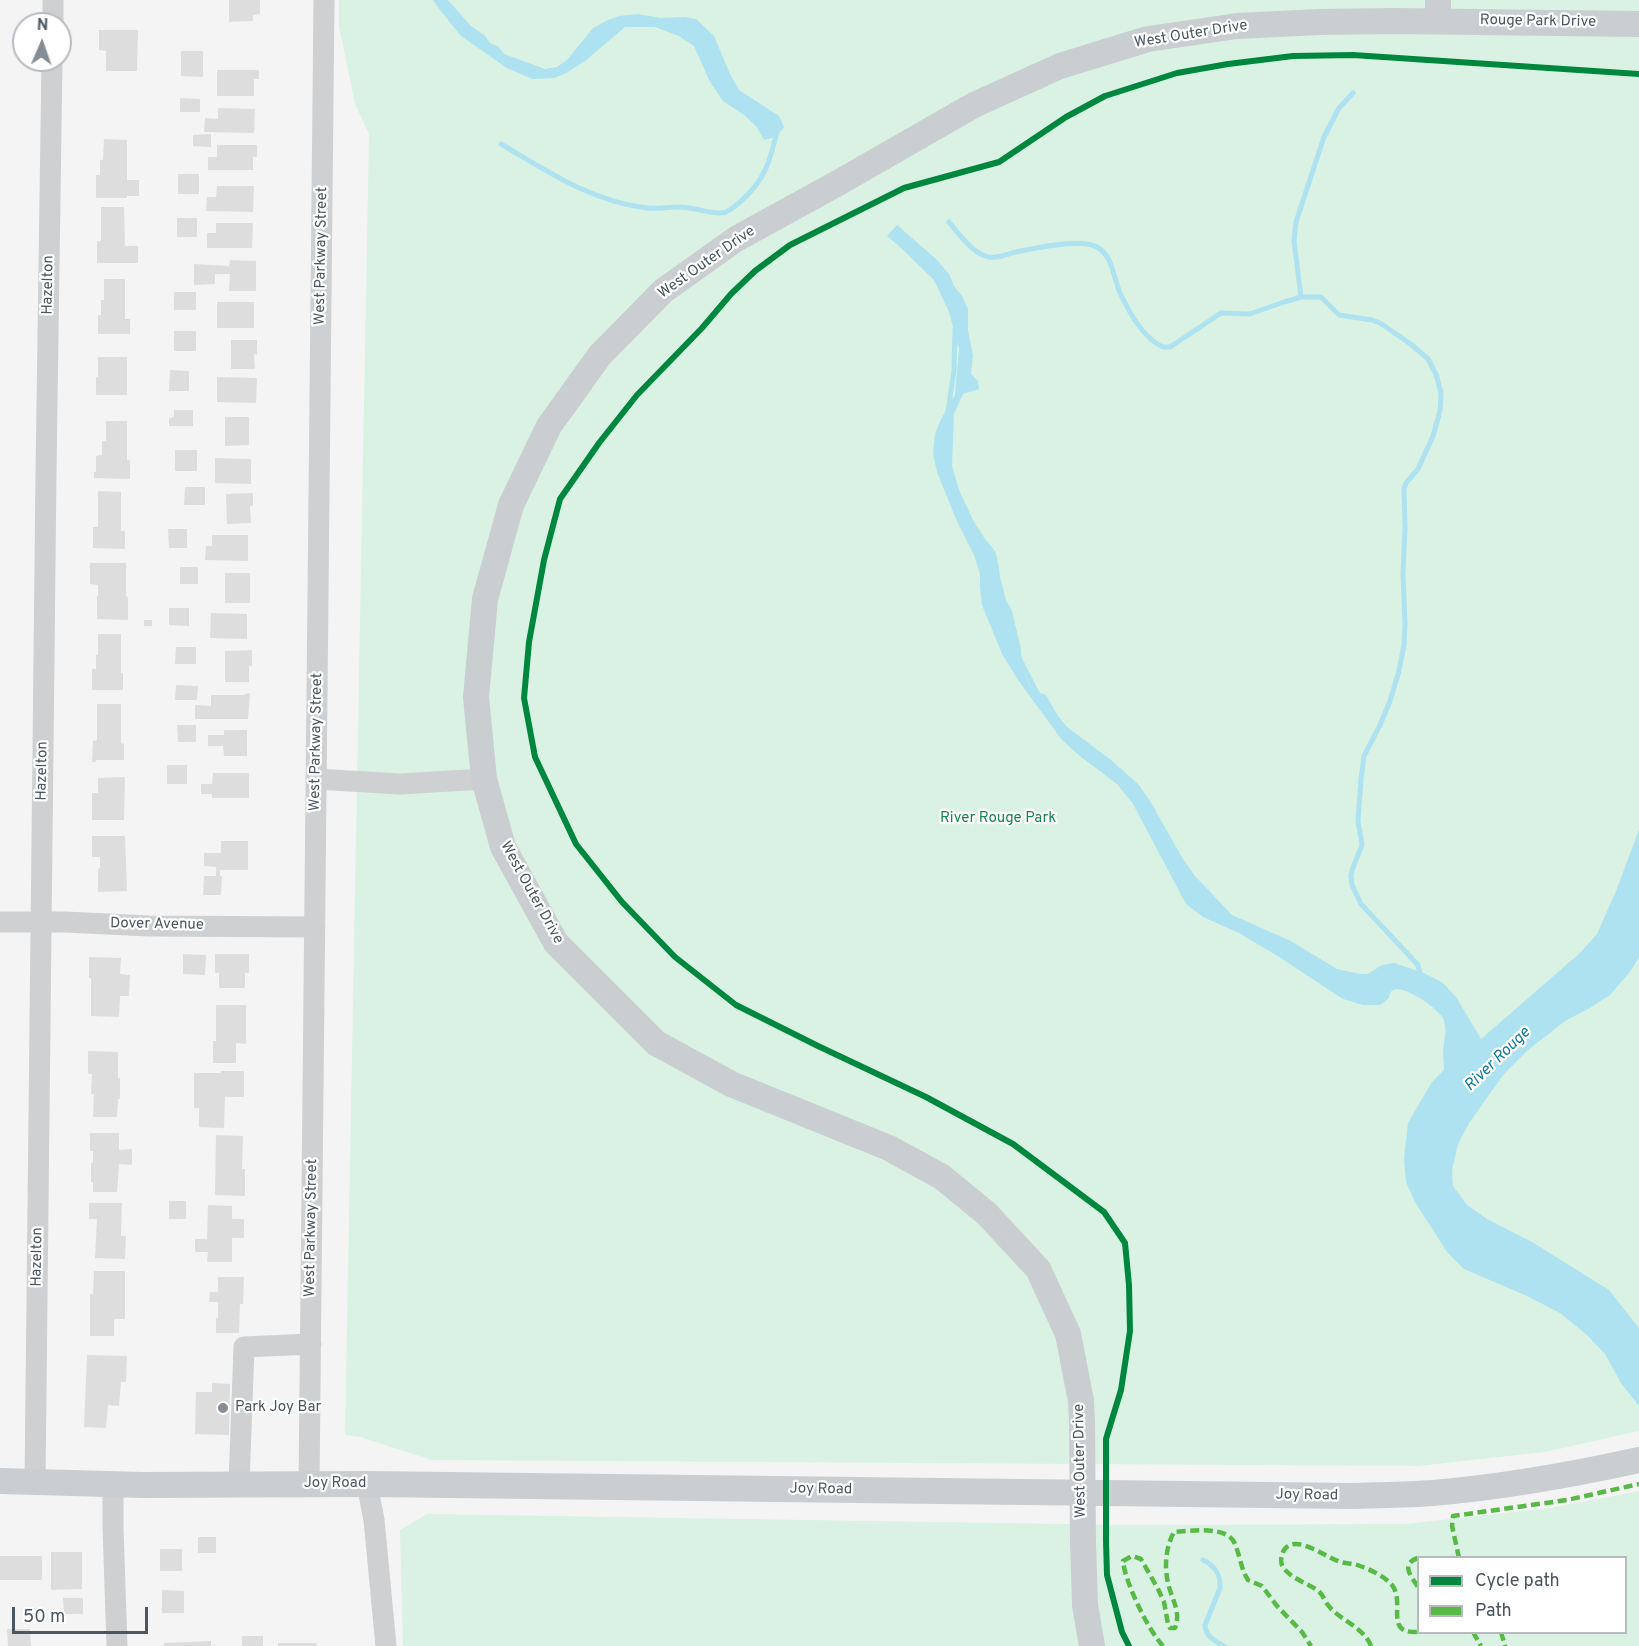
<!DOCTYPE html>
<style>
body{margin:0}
#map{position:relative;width:1639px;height:1646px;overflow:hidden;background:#f4f4f4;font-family:Overpass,sans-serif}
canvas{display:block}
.legend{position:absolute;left:1417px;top:1556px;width:210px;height:78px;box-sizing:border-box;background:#fff;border:2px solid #b7bbc0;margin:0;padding:8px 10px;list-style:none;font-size:18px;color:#4a5661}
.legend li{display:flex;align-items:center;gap:12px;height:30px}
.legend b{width:30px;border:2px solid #b7bbc0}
.north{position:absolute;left:12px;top:12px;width:60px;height:60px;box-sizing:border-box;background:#fff;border:2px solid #b7bbc0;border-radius:50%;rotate:2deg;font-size:16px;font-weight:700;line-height:24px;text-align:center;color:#4a5661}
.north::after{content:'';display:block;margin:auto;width:21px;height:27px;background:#868d94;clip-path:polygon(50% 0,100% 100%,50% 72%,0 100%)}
.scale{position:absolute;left:12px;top:1607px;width:136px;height:27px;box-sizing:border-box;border:3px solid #4a5661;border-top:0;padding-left:8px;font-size:18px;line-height:21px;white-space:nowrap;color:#4a5661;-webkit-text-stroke:4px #fff;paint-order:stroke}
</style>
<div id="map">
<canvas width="1639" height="1646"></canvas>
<ul class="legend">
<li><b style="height:8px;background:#00873e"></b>Cycle path</li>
<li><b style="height:8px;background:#58b947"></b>Path</li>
</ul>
<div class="north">N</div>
<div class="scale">50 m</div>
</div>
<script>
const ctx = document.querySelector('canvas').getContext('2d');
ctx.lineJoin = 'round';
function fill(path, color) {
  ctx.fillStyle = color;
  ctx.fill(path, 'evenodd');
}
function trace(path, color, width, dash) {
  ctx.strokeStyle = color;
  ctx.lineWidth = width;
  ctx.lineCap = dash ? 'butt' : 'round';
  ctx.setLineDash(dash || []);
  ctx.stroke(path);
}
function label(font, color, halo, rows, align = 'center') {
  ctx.font = font + ' Overpass,sans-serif';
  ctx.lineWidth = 4.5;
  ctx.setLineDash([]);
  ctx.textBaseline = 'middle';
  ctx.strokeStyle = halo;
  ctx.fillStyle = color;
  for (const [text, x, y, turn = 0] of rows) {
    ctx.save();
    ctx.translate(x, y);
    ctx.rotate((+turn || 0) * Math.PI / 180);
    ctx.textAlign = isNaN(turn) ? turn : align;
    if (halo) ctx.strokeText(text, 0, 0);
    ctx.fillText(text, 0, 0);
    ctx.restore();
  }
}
const green = new Path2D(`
 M339 0H1639V1431L1545 1452 1418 1466 432 1460 360 1437 345 1435 369 134 355 104 339 26Z
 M1639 1491V1646H403L400 1530 427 1514 1125 1525 1406 1524 1550 1508ZM1418 1558H1626V1632H1418Z`);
const water = new Path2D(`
 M433 0H448L470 25 485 36 490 43 499 47 504 54 545 69 557 67 567 60 593 28 608 20 619 16 638 14 661 18 685 17 696 19 714 36 730 74 739 90 779 116 784 127 776 137 764 140 756 126 744 115 723 101 710 82 694 46 679 36 655 27H625L585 61 568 72 555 78 532 79 507 68 461 36 440 10Z
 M897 225 936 259 949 274 954 286 962 296 968 309V331L973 355 971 374 978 381 979 389 963 394 954 414 952 466 959 490 974 522 985 539 995 551 998 562 1000 577 1006 600 1012 611 1021 649 1022 669 1030 686 1036 692 1046 695 1058 716 1067 727 1111 760 1138 784 1150 801 1183 859 1195 876 1232 915 1291 941 1337 969 1360 974H1368L1382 965 1394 963 1424 973 1443 983 1456 997 1481 1039 1580 953 1597 934 1616 891 1639 830V958L1629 973 1610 995 1588 1009 1565 1021 1528 1050 1504 1074 1469 1123 1458 1144 1452 1170 1453 1186 1467 1205 1487 1219 1532 1242 1609 1290 1639 1328V1406L1621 1383 1605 1354 1586 1334 1560 1313 1527 1296 1464 1269 1447 1252 1415 1202 1406 1182 1404 1158 1408 1123 1432 1082 1444 1070C1444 1063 1443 1057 1443 1051 1444 1039 1448 1030 1443 1018 1438 1008 1390 973 1389 998L1380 1005H1363L1343 999 1276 955 1239 933 1203 917 1186 904 1133 804 1117 784 1081 757 1062 740 1018 680 1002 654 982 605 980 587V574L974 555 956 519 937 472 933 454 935 434 940 421 955 395 959 349 949 312 934 280 900 247 887 236Z`);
const stream = new Path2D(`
 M501 144C547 171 592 202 647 208 658 209 668 207 679 207 693 207 707 213 720 213 728 213 734 207 740 202 765 180 770 162 777 131
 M949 222C959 234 970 250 985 256 995 260 1006 254 1016 252 1035 248 1081 238 1097 247 1114 257 1113 279 1121 295 1130 314 1144 339 1163 347H1170L1221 313 1250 314 1281 303 1301 297H1321L1339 315 1372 320 1380 323 1412 345 1428 359 1436 374 1441 393 1440 411 1433 436 1418 469 1406 483 1404 489 1405 528 1403 574 1405 624 1404 645 1399 671 1390 701 1380 725 1364 756 1361 779 1358 821 1362 845 1352 870 1351 876 1352 885 1361 904 1418 965 1420 973 1419 977
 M1301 297 1294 241 1296 222 1324 137 1339 108 1353 93
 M948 412 954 370 955 329
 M1019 658 1038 695
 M1203 1560C1215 1566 1221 1574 1220 1588L1205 1625C1205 1636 1215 1641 1224 1646`);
const building = new Path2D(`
 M229 0H260V14L253 15V21L229 22Z
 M99 30H138L137 71H106V51L99 50Z
 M181 51H203V77L181 76Z
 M217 70H259V79H254V96H217Z
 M180 98 200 99V112H180Z
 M218 108 255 109 254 133 204 132 205 118 218 119Z
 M211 134V147L193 146V135Z
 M104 139 127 140V180H139V196H127V198H96V175H100V160H103Z
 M217 145H257V157H253V170H208V157H217Z
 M178 174H199V194H178Z
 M217 186H254L253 212 206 211 207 197H216Z
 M101 207H124L125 246H138V263H97V241H101Z
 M177 218H197V237H177Z
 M216 223H253L252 248H207V233H216Z
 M230 260 256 261V291H229L230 274H215V284L194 285V264L229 266Z
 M104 279H125V319H130V334H98V315H101V300H104Z
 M174 292H196V310H174Z
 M217 302H254V328H217Z
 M174 331H196V351H174Z
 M231 340H257V355L254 354 255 369H231Z
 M98 357H127V395H96V377H98Z
 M170 370 189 371V391H169Z
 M217 377 257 378 256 403 217 402Z
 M174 410H193V426H169V418L174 417Z
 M225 417H249V445L225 446Z
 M106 421H127V460H130V479L94 478V472H96V456L102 455V441H106Z
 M175 450H197V471H175Z
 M215 458 251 459V484L215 483Z
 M185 487H205V505H184Z
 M98 491 121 492V531H125V549L93 548V527H98Z
 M253 493V506H250L251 523 227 524 226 494Z
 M168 529H187V548H169Z
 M212 535H248V561L205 560 206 546H212Z
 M90 563H126V596L128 597V620L97 619V596H98V585L90 584Z
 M180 567H198V584H180Z
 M225 573H250V603H225Z
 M169 608H189V626L169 625Z
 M211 613 247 614V639L210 638Z
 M144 620H152V626H144Z
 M98 634H121V673H123V690H92V669H96V655H98Z
 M176 647H196V664H175Z
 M252 650V666H249V682H225V651Z
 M176 685 198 686 197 700H175Z
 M250 693 248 719H195V705L211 706V695H245V694Z
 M97 704H121V743L124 744V760H96V762H92L93 741 97 740Z
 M177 725H196V742H178Z
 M224 730H247V756H224L223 746H208V735H224Z
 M167 765H187V784H167Z
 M213 773H249V798H212V794H201V784H212Z
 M125 777 124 820H92V793H98V778Z
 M92 836H125L127 891 98 892V869L100 868V857H92Z
 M221 841H248V870H220V876H222L221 895H203L204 876H216V867L204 866V853H221Z
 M183 954 206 955 205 975 183 974Z
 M215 954H249V973H245V988H219V973H215Z
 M89 957 121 958 120 974 130 975 129 996H120L119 1017 91 1016V978H89Z
 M216 1005H246V1044L236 1043V1063H213V1041H216Z
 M88 1051 118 1052V1078H120V1099H118L117 1117H93L94 1094H91L92 1074H88Z
 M221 1071H244V1097H225L224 1128 199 1127V1108H194V1073H221Z
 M90 1133H119V1150L132 1149V1165L119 1164 117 1192H93V1182H91V1163H93V1151H90Z
 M216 1135 243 1136 242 1169H245V1196L215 1195Z
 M169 1201H186V1219H169Z
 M89 1203H122L121 1236H126L125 1259 95 1258 97 1219H89Z
 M208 1205 232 1206V1219H244V1238H232V1262H207L208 1252H195V1239H207Z
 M94 1271H125V1319H114V1336H90V1294H93Z
 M218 1277H244L243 1304H240L239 1333H216V1318H218V1302H209L210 1292H218Z
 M87 1355 127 1356 126 1382H121L119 1406 108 1405 106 1428 84 1427Z
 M212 1383 230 1384 229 1435 195 1434 196 1392H212Z
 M198 1537H216V1553H198Z
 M160 1549H182V1571H160Z
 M51 1552H82V1589L51 1590Z
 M0 1556H42V1580H0Z
 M162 1590 184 1591V1613H162Z
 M63 1598H83V1614H64Z
 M7 1629H30L31 1646H8Z
 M242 1636H263V1646H242Z
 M211 1641V1646H164V1643Z
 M278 1643H317L316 1646H278Z`);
const minor = new Path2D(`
 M53 24V0
 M316 779 400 784 484 779
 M0 922H65L149 926 315 927
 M35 1482 46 473 52 60
 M113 1484V1527L117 1646
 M239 1484 244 1347 311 1344
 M367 1484 374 1520 386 1646
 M309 1485 324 0`);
const major = new Path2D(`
 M1438 21V0
 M1082 1422 1081 1401 1068 1334 1038 1269 987 1214 942 1177 889 1148 731 1084 656 1043 556 943 503 847 484 779 476 697 485 599 511 505 549 426 600 355 663 291 736 239 838 183 974 105 1060 66 1148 39 1237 26 1319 22 1394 21 1639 24
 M0 1481 143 1485 367 1484 1350 1496C1377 1495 1405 1495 1433 1493 1503 1487 1571 1475 1639 1460
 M1083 1542 1085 1605 1092 1646`);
const majorBridge = new Path2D(`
 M1082 1422 1083 1542`);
const quiet = new Path2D(`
 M1418 1558C1400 1564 1411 1576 1418 1587
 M1459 1558 1452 1526 1453 1516 1567 1500 1639 1484
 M1473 1632 1481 1646
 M1501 1632 1505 1646
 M1163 1646C1148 1630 1125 1582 1123 1561L1132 1556 1141 1559 1158 1589 1164 1602 1168 1624 1170 1628H1175C1181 1613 1173 1601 1169 1587 1164 1569 1165 1548 1174 1532 1191 1531 1228 1525 1235 1544 1240 1556 1241 1569 1248 1580L1262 1586 1277 1606 1302 1632 1311 1646
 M1371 1646C1364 1627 1339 1620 1328 1605 1324 1600 1323 1594 1317 1590 1307 1583 1290 1578 1283 1567 1280 1563 1281 1555 1284 1550 1295 1533 1325 1557 1338 1561 1345 1564 1353 1563 1360 1566 1371 1570 1384 1576 1392 1585 1406 1603 1383 1634 1418 1632`);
const cycleway = new Path2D(`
 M1129 1646 1122 1632 1107 1575 1106 1541V1439L1121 1390 1130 1331 1129 1285 1125 1243 1104 1212 1013 1144 926 1097 818 1046 736 1005 675 957 622 902 576 844 535 757 524 698 529 642 544 560 560 499 599 443 637 395 702 328 731 294 755 271 790 245 904 188 999 162 1066 117 1105 96 1177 73 1228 64 1293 56 1353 55 1639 74`);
const markers = [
 [223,1408,6,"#868d94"]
];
const streetNames = [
 ["Rouge Park Drive",1538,22,1],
 ["West Outer Drive",1191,35,-9],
 ["West Parkway Street",322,256,-89],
 ["West Outer Drive",707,263,-35],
 ["Hazelton",49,285,-89],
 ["West Parkway Street",317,742,-89],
 ["Hazelton",43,771,-89],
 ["West Outer Drive",531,893,61],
 ["Dover Avenue",157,925,1],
 ["West Parkway Street",312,1228,-89],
 ["Hazelton",38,1257,-89],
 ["West Outer Drive",1081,1461,-91],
 ["Joy Road",335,1484],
 ["Joy Road",821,1490,1],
 ["Joy Road",1307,1496,1]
];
const parkNames = [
 ["River Rouge Park",998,819]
];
const poiNames = [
 ["Park Joy Bar",235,1408]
];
const waterNames = [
 ["River Rouge",1498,1060,-44]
];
fill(green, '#d9f2e3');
fill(water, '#aee2f0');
trace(stream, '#aee2f0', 5);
fill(building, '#ddddde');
trace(minor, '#ced0d2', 21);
trace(major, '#caced1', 26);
trace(majorBridge, '#caced1', 26);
trace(quiet, '#58b947', 4.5, [9, 4.5]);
trace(cycleway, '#00873e', 6);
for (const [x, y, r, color] of markers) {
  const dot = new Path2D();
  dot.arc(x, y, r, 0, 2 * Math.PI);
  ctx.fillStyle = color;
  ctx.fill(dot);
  trace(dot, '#fff', 2);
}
label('15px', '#4a5661', '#fff', streetNames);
label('15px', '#17864f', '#fff', parkNames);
label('15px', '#4a5661', '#fff', poiNames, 'left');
label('italic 16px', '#0c7c9b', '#fff', waterNames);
</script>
